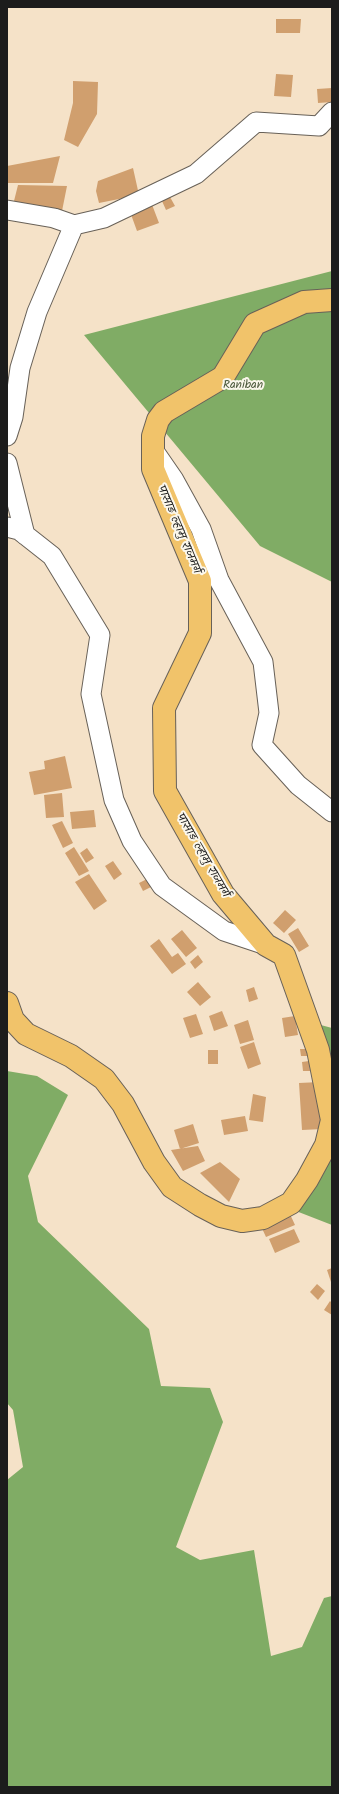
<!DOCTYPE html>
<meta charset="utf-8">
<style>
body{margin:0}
#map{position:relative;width:339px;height:1794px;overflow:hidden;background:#f5e2c8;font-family:Kalam,sans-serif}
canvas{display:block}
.frame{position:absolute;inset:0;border:8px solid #1c1c1c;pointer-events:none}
</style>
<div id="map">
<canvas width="339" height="1794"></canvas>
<div class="frame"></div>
</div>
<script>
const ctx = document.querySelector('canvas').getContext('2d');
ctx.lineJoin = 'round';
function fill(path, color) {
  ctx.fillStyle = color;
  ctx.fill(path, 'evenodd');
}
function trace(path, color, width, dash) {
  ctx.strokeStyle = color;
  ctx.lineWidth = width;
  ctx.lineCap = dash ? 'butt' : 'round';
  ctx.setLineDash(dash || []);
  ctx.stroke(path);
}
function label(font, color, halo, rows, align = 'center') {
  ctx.font = font + ' Kalam,"Playpen Sans Deva",sans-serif';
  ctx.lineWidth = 4;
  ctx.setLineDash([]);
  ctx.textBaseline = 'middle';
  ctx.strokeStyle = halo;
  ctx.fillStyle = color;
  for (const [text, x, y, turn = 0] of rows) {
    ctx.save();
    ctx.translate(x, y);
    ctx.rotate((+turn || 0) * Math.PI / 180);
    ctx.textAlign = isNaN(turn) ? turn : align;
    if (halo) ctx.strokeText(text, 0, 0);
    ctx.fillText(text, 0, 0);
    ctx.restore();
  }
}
const forest = new Path2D(`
 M332 271V582L260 546 84 335Z
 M317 1024 332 1028V1080Z
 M7 1071 37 1076 68 1095 28 1176 38 1222 149 1329 161 1386 210 1388 223 1422 176 1547 200 1560 254 1550 271 1656 302 1647 324 1598 332 1596V1787H7V1480L23 1467 13 1410 7 1403Z
 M332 1152V1225L296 1211Z`);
const building = new Path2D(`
 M276 19H301L300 33H276Z
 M276 74 293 75 291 97 274 96Z
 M73 81 98 82 97 114 78 147 64 140 73 103Z
 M332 88V102L318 103 317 89Z
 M60 156 53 183H7V166Z
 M133 168 139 195 99 203 96 191 98 181Z
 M18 185 67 186 62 211 13 205Z
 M170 197 175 206 166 210 162 201Z
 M151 202 159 223 137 231 129 209Z
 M65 756 72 788 34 795 29 772 45 769 44 761Z
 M62 793 64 817 46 818 44 795Z
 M94 810 96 827 72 829 70 812Z
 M62 821 73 843 63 848 52 825Z
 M74 847 89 871 79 876 65 853Z
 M87 848 94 858 86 863 80 853Z
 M113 861 122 874 114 880 105 866Z
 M89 874 107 901 94 910 75 882Z
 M149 878 153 886 143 891 139 883Z
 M285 910 296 920 284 933 273 923Z
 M298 928 309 946 299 952 288 934Z
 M182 930 197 948 186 957 171 939Z
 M159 939 172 957 178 953 186 964 172 974 150 946Z
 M198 955 203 962 195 969 190 962Z
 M198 982 211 997 200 1006 187 992Z
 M254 987 258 999 249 1002 246 990Z
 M222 1011 228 1026 214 1031 209 1016Z
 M196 1014 203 1034 190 1038 183 1018Z
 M295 1016 298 1035 285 1037 282 1018Z
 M248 1020 254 1040 240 1044 234 1025Z
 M254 1042 261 1064 248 1069 240 1047Z
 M300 1049H307L308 1056H301Z
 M208 1050H218V1064H208Z
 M309 1061 310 1071H303L302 1062Z
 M320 1082 323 1129 302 1130 299 1083Z
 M253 1094 266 1097 263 1122 249 1120Z
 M245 1116 248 1131 224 1135 221 1120Z
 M193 1124 199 1143 180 1149 174 1130Z
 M198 1146 205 1161 183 1171 171 1150Z
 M220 1162 240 1179 229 1202 200 1173Z
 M289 1212 295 1225 266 1237 260 1224Z
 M294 1229 300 1242 275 1253 269 1239Z
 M332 1268V1285L327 1270Z
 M317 1284 325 1291 318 1300 310 1292Z
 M330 1301 332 1303V1315L324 1310Z`);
const minor = new Path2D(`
 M7 210 54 218 74 225 37 312 20 368 13 417 7 436
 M74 225 104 218 196 174 256 122 319 126 332 112
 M154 451 174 480 201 529 219 580 263 662 269 713 262 745 298 785 332 812
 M7 463 25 535
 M7 527 19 530 52 556 100 635 91 694 114 800 132 841 162 886 224 931 266 945`);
const major = new Path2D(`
 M332 300 304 302 255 324 223 377 164 412 158 420 153 436V469L200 581V633L164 708 165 791 223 894 266 945 284 955 318 1050 332 1120
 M7 1003 13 1020 26 1034 71 1056 104 1079 123 1104 154 1162 172 1187 200 1205 221 1216 242 1221 263 1218 291 1203 307 1180 326 1145 332 1120`);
const parkNames = [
 ["Raniban",243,386]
];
const streetNames = [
 ["पासाङ ल्हामु राजमर्ग",178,530,67],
 ["पासाङ ल्हामु राजमर्ग",202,856,60]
];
fill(forest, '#80ac65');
fill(building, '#d09f6e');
trace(minor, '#686158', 21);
trace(major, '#686158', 24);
trace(minor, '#fff', 19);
trace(major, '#f1c36a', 22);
label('12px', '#4a583a', '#fbf7ec', parkNames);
label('12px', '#1c1c1c', '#fbf7ec', streetNames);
</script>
